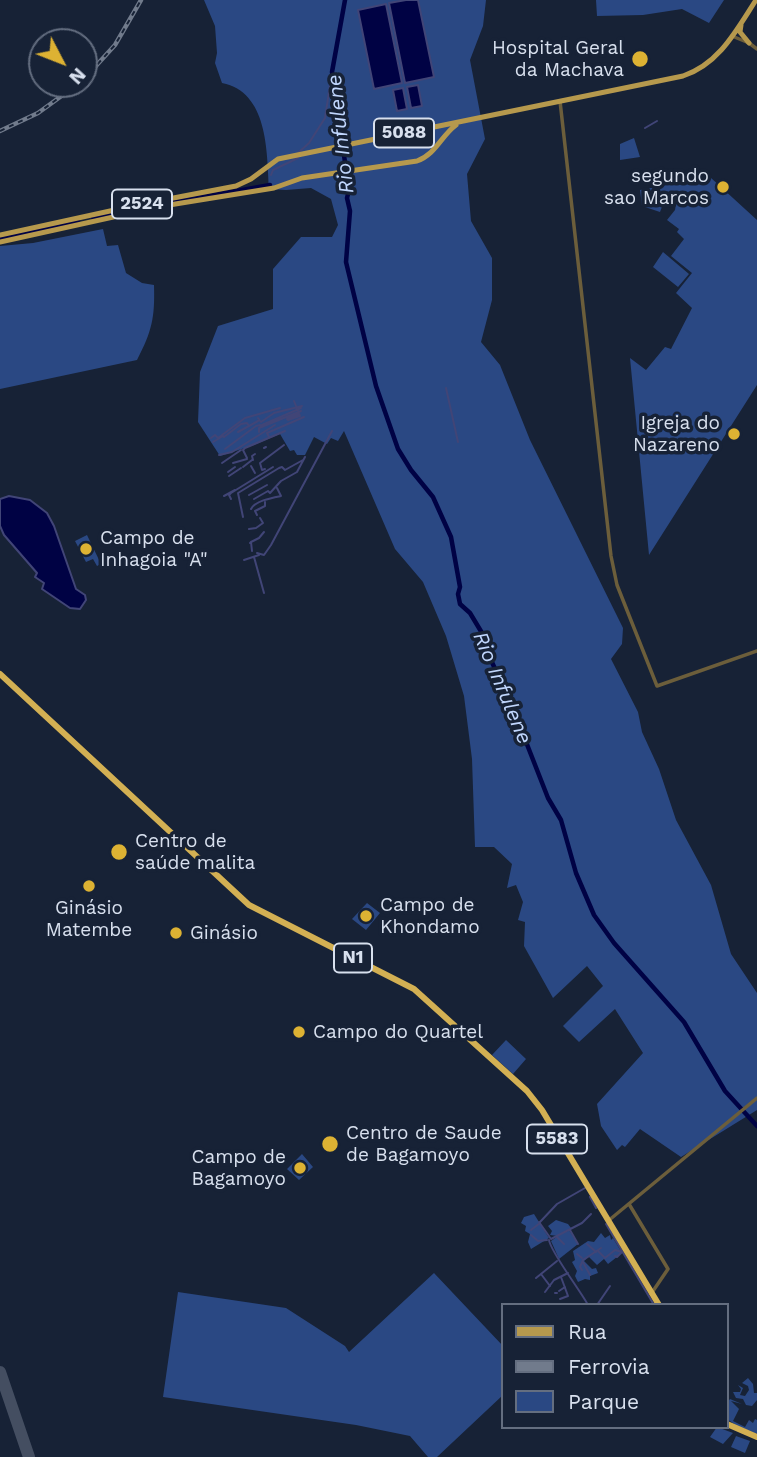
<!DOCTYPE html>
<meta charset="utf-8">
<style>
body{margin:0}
#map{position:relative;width:757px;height:1457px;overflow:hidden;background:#172236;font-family:"Work Sans",sans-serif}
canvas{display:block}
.legend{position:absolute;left:501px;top:1303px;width:228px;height:126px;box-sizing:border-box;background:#172236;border:2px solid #646e80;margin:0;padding:9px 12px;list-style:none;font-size:21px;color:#d8e0ee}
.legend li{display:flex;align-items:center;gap:14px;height:35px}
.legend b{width:35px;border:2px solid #646e80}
.north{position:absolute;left:28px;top:28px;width:70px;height:70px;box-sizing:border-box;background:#172236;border:2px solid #646e80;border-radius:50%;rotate:132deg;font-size:19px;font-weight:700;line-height:28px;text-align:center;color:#d8e0ee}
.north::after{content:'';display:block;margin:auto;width:24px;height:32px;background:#ddb233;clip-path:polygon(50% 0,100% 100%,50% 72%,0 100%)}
</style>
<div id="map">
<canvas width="757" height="1457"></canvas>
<ul class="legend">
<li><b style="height:9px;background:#b6994d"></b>Rua</li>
<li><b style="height:9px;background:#717b8c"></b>Ferrovia</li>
<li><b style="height:19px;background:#2a4883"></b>Parque</li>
</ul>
<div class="north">N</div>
</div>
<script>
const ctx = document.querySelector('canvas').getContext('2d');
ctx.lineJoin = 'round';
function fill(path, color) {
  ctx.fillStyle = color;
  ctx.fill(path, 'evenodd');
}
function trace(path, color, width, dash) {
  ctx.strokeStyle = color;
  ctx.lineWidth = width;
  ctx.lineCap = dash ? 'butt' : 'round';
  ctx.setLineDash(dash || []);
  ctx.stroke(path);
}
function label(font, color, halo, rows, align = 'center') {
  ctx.font = font + ' "Work Sans",sans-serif';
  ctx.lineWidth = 7;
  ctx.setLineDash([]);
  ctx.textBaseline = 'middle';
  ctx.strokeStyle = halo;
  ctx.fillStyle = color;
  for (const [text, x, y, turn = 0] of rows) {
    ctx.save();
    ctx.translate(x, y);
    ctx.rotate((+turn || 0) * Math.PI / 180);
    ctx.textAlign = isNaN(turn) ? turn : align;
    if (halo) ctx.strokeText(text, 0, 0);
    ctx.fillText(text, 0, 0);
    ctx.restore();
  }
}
const green = new Path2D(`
 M204 0H486L483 26 470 60 485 139 467 174 471 221 492 258V300L481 342 500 365 530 440 623 628 622 644 611 659 638 712 642 732 659 769 676 820 711 885 731 954 757 993V1110L681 1157 640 1129 625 1147 622 1145 617 1150 601 1126 597 1104 643 1053 615 1009 579 1042 563 1026 603 986 587 966 553 998 524 946 525 922 518 920 523 902 516 885 507 888 512 864 494 847H475L472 759 464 696 446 636 423 582 395 549 344 431 338 441 331 438 327 444 314 437 305 455H297L294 450 290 451 280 434 254 445 220 456 198 422 200 372 218 326 273 309V269L301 237H332L338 225 331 199 311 188 286 190 269 189C267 151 268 92 222 83L215 63 217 53 215 26Z
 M596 0H724L709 23 682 9 643 15 597 16Z
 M634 138 640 157 620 160V144Z
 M710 177 757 220V385L649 555 630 358 646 370 665 347 671 349 692 308 676 293 692 273 671 256 684 239 677 232 679 229 667 220 675 210 676 204 669 201 663 204 660 212 642 206 640 190Z
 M103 229 107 246 118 245 126 273 142 283 154 285C155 318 152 331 137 360L0 389V246L33 243Z
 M663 252 689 274 678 287 653 267Z
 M87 535 101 564 97 566 93 559 86 562 75 541Z
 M367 903 380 913 366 930 352 919Z
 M506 1040 526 1059 513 1074 492 1055Z
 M302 1154 313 1167 299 1180 287 1169Z
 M534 1214 549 1238 531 1249 528 1242 530 1234 525 1231 526 1226 521 1223 524 1217Z
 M556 1220 568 1224 571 1228 566 1232 569 1230 578 1244 559 1259 551 1241 558 1236 550 1235 552 1231 548 1226Z
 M601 1233 605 1238 610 1235 611 1240 613 1238 622 1253 608 1264 604 1259 597 1265 589 1257 584 1261 592 1269 596 1268 598 1273 590 1276V1280L585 1279 578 1282 575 1276 577 1271 572 1262 575 1260 573 1251 588 1241 594 1242Z
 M434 1273 503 1346V1395L437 1457H428L410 1436 356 1425 163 1397 178 1292 286 1308 345 1346 349 1352Z
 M748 1378 753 1384 754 1393H757V1400L752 1406 746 1405 743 1399 736 1398 733 1392H740L741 1389 738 1385 743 1388 740 1395 745 1396 749 1390 748 1386 742 1383Z
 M730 1399 742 1404 731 1401 739 1409 733 1421 745 1427 749 1420 753 1423 755 1419 757 1420V1434L737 1426 727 1419V1403Z
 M717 1427 733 1433 723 1444 710 1437Z
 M736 1436 750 1441 745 1453 731 1447Z`);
const water = new Path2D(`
 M406 0H418L434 77 405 83 389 3Z
 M386 4 402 83 374 89 358 10Z
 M418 85 422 106 411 108 407 87Z
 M403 88 407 109 397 111 393 90Z
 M9 496 30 500 47 513 54 526 76 589 85 595 86 600 80 609 70 608 42 589 44 583 35 577 37 573 4 535 0 526V499Z`);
const stream = new Path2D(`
 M645 128 657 121
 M298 153 309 143 325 118 332 72
 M271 175 273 170 298 158
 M446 388 458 442
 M258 418 261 422 274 413 302 406
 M287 419 299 414
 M288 420 300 416 294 401
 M262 425 301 408
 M238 432 258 421
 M259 432V428L301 411
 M269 437 267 433 304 417
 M211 438 215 435 218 438 245 418 280 408
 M213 442 223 436 224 437 241 424 247 423 249 426
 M264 448 266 447
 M225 449 256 426 260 425 262 427
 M219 455 232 452 275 425
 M247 458 243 450 245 448 285 431
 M253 460 252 456 255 454
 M222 463 241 450
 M233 463 247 459
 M251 466 255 473
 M243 467 252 460
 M265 469 262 470 260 463 284 445
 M228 472 235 467
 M229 476 241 468
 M249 495 267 485
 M224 496 235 490
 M231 499 229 495 231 493 273 467
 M254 499 268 491 270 493 281 481 297 472 305 457
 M251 509C255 501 271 498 281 496L277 488
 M257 515 255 511 265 506V502
 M243 517 238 493 279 468 282 467 285 470 303 460
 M249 529 256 528 263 523 260 518
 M251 542 259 538 264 532
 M250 543 251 542 252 551
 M257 553 264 555 271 545 332 431
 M254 557 264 593
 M244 560 259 555
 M590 1197 596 1208
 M539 1222 551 1239 582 1223 591 1214
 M540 1222 557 1204 585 1188
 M606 1224 654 1305
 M531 1230 540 1223
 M570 1230 578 1244
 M531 1235 538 1241 547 1240
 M557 1237 564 1244
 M549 1240C550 1251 580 1290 588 1305
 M587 1244 596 1252
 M598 1251 605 1258 615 1250 622 1252
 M577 1254 582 1258
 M615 1256 617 1257 621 1253
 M583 1262 590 1275
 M582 1270 580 1267 583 1260 601 1248
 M541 1274 550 1286
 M536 1278 557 1261
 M559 1291 565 1287
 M545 1292 554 1280 568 1273
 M555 1293H557
 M560 1299 568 1296 561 1277
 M597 1305 610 1286`);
const river = new Path2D(`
 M345 0 332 72 349 190 347 198 350 211 346 262 376 386 398 449 411 470 433 497 451 537 460 587 458 594 460 604 470 613 485 638 490 658 510 701 548 798 561 820 576 873 594 915 614 943 684 1022 725 1091 757 1126
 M93 217 270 185
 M0 238 78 221`);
const runway = new Path2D(`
 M0 1372 29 1457`);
const minor = new Path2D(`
 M732 36 749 43 757 49
 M560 101 611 556 617 585 657 686 757 651
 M629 1204 668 1269 651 1294
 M608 1221 757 1098`);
const major = new Path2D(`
 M741 25 740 32 749 43
 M0 235 142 204 236 186 251 179 278 159 683 76C719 64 736 31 756 0
 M0 242 163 206 274 188 302 178 417 161C436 154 441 136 456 125`);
const highway = new Path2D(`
 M0 674 249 905 414 989 527 1091 542 1110 659 1305
 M727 1424 757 1437`);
const rail = new Path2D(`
 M84 79 115 45 141 0
 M0 131 38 113 78 84`);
const markers = [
 [640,59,9,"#ddb233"],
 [723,187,7,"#ddb233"],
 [734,434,7,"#ddb233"],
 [86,549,7,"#ddb233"],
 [119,852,9,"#ddb233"],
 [89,886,7,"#ddb233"],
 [366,916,7,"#ddb233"],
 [176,933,7,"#ddb233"],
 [299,1032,7,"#ddb233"],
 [330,1144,9,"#ddb233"],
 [300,1168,7,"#ddb233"]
];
const shields = [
 [404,133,60],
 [142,204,60],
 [353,958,38],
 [557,1139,60]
];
const shieldNames = [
 ["5088",404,133],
 ["2524",142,204],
 ["N1",353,958],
 ["5583",557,1139]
];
const poiNames = [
 ["Hospital Geral",624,48,"right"],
 ["da Machava",624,70,"right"],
 ["segundo",709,176,"right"],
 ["sao Marcos",709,198,"right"],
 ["Igreja do",720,423,"right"],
 ["Nazareno",720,445,"right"],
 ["Campo de",100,538],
 ["Inhagoia \"A\"",100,560],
 ["Centro de",135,841],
 ["saúde malita",135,863],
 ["Campo de",380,905],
 ["Khondamo",380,927],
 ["Ginásio",89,908,"center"],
 ["Matembe",89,930,"center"],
 ["Ginásio",190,933],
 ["Campo do Quartel",313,1032],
 ["Centro de Saude",346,1133],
 ["de Bagamoyo",346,1155],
 ["Campo de",286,1157,"right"],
 ["Bagamoyo",286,1179,"right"]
];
const waterNames = [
 ["Rio Infulene",341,134,-96],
 ["Rio Infulene",502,688,67]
];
fill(green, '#2a4883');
fill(water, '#000244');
trace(water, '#414577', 2);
trace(stream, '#414577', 2);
trace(river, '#000244', 4.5);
trace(runway, '#444e61', 12);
trace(minor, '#6c5e3b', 3.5);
trace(major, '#b6994d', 5);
trace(highway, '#d3b053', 6);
trace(rail, '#717b8c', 4.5);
trace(rail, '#172236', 2, [5]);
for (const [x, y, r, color] of markers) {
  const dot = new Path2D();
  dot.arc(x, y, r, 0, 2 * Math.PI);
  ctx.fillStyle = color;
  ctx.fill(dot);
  trace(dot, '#172236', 2.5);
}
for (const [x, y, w] of shields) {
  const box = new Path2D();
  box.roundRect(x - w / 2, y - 14.5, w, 29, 5);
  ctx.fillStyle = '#172236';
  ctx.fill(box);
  trace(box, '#d8e0ee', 2);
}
label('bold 18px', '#d8e0ee', null, shieldNames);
label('19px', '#d8e0ee', '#172236', poiNames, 'left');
label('italic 21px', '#c0d6fd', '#172236', waterNames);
</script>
